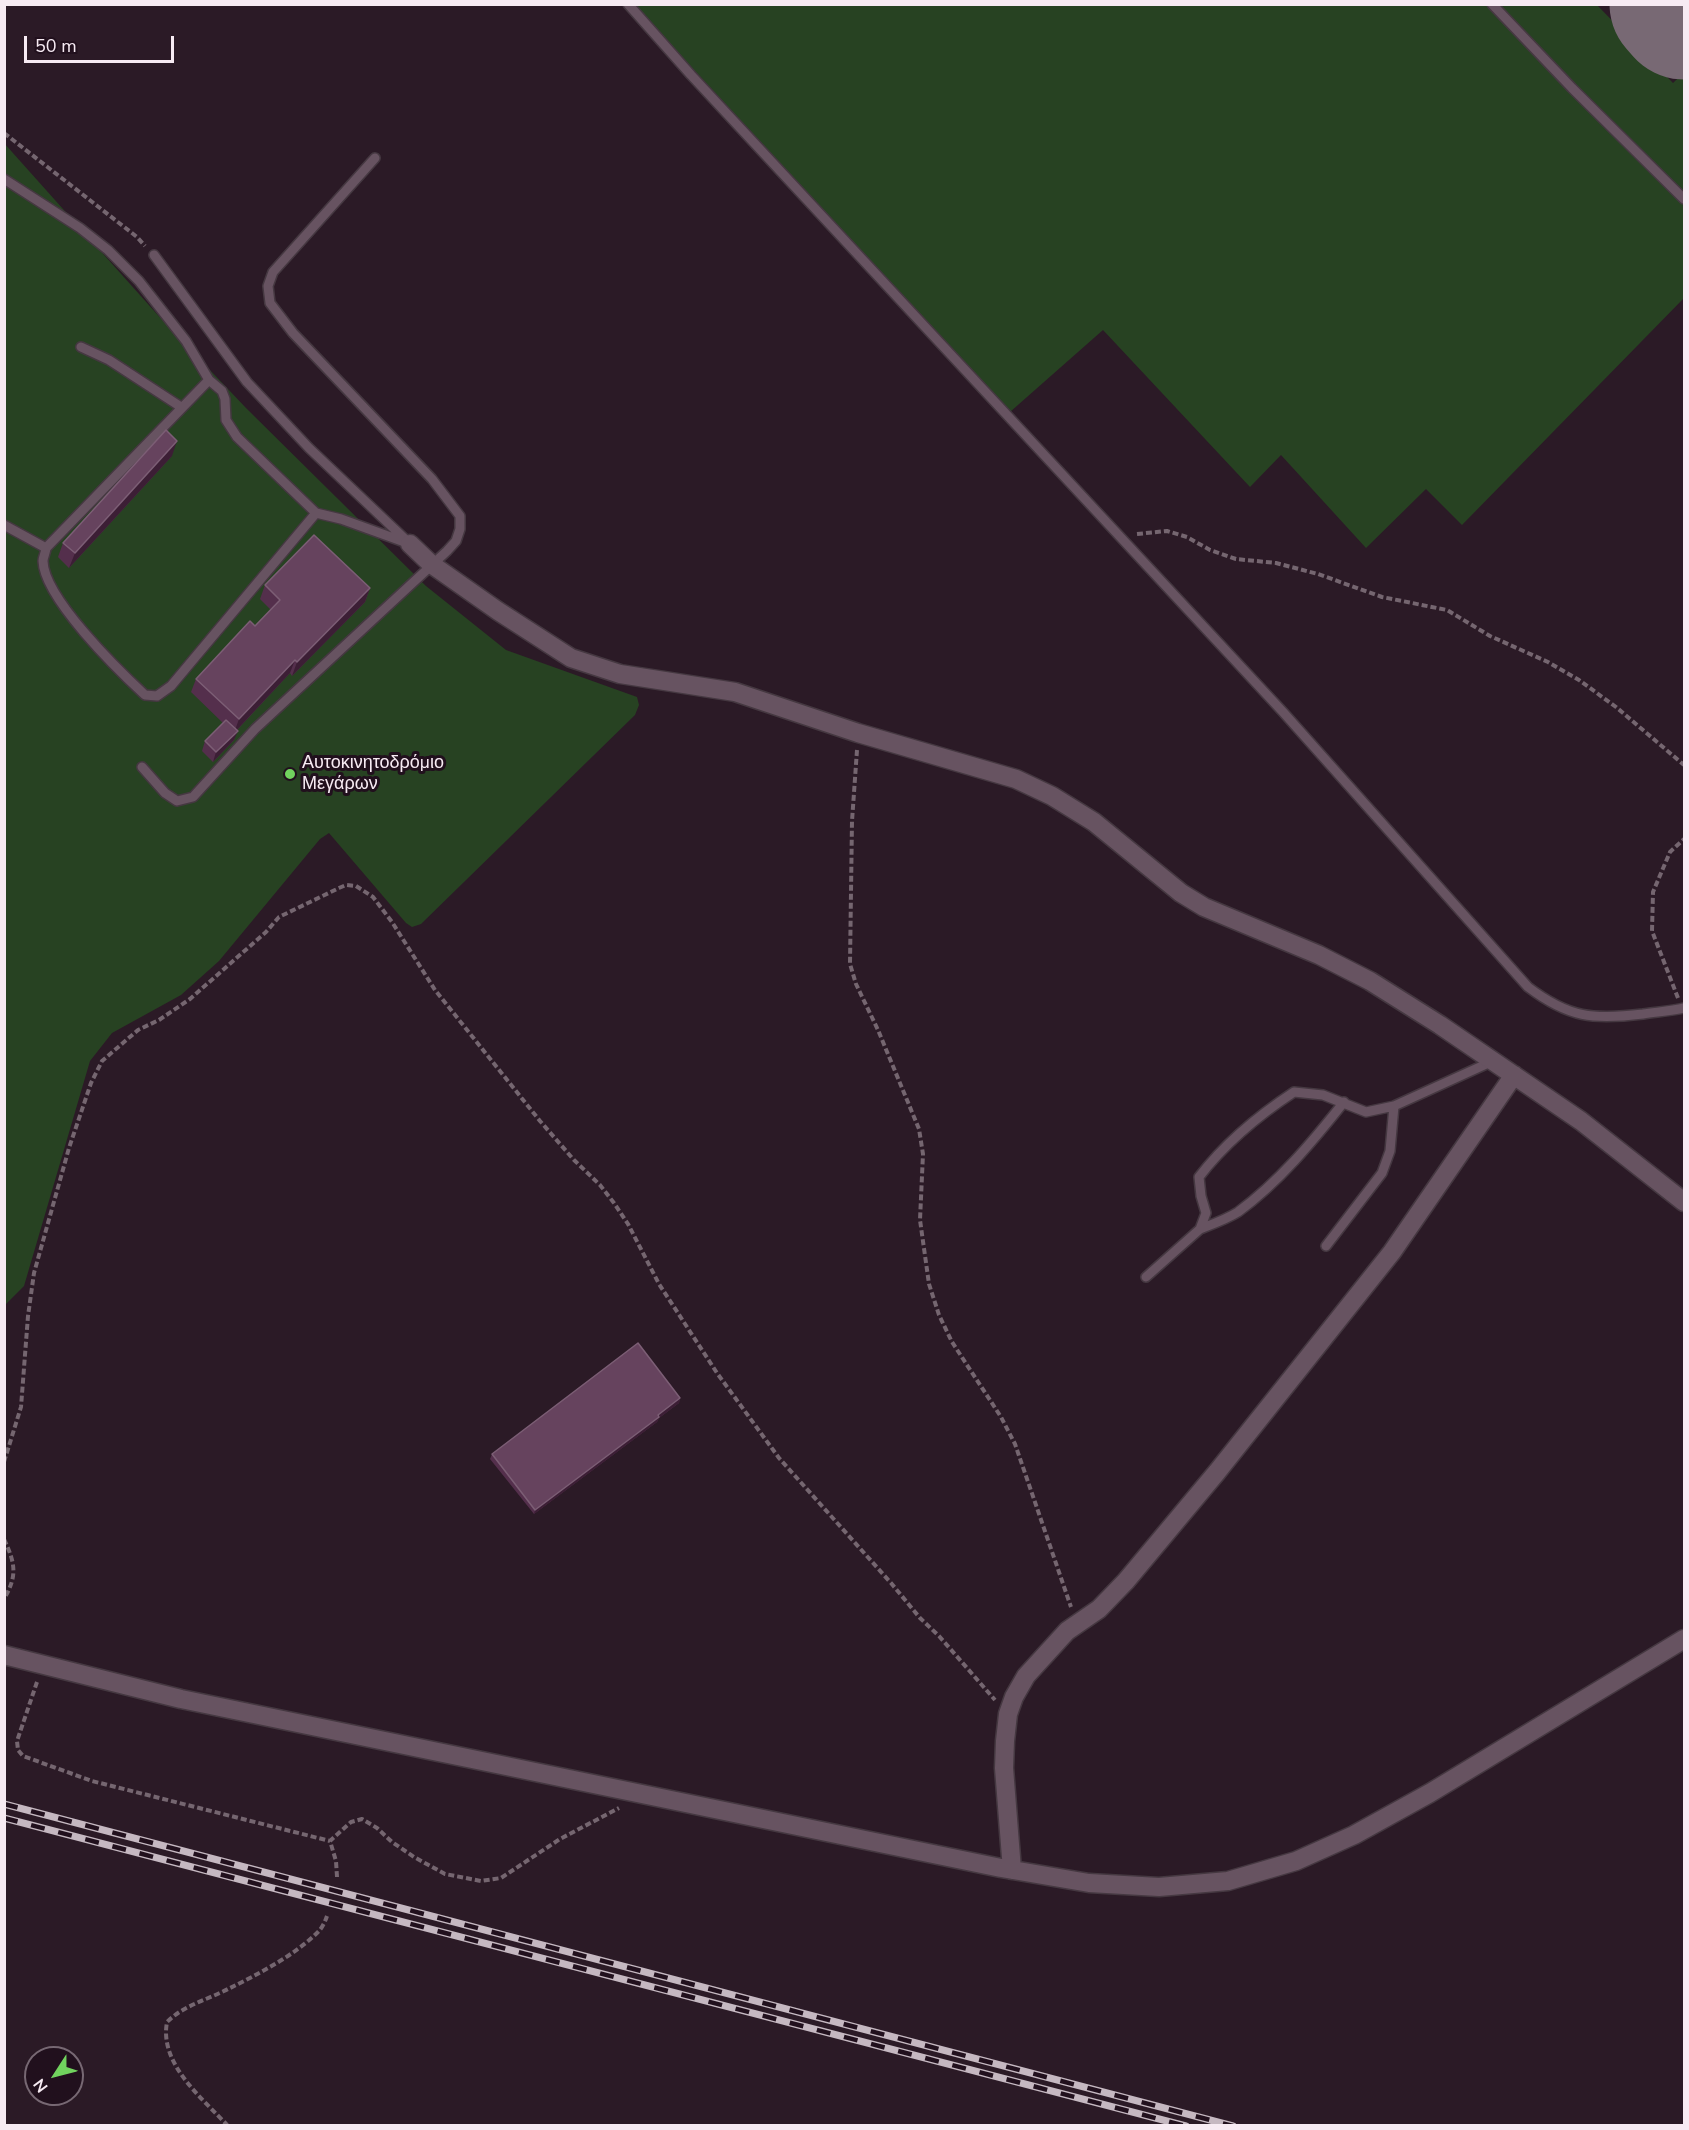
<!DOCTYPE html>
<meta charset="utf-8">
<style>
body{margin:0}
#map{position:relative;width:1689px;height:2130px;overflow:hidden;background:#2b1a26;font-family:"Nunito Sans",sans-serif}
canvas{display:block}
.frame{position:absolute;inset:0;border:6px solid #f7ebf3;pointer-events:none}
.north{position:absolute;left:24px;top:2046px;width:60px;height:60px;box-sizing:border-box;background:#21101d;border:2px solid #776873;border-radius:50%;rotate:234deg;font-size:16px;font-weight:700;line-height:24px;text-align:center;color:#f7ebf3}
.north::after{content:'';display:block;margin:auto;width:21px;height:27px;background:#71d35e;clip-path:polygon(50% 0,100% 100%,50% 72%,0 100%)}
.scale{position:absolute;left:24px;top:36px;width:150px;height:27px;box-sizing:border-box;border:3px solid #f7ebf3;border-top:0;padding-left:8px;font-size:18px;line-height:21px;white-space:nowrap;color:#f7ebf3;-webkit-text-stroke:4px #21101d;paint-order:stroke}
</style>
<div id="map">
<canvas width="1689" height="2130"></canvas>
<div class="frame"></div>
<div class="north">N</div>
<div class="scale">50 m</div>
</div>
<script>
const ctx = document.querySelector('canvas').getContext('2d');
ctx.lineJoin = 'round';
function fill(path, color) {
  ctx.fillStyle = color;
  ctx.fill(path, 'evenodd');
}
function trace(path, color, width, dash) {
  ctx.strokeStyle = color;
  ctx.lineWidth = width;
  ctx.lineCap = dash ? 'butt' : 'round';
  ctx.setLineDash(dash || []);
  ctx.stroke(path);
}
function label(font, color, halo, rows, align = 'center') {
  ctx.font = font + ' "Nunito Sans",sans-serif';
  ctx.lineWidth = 6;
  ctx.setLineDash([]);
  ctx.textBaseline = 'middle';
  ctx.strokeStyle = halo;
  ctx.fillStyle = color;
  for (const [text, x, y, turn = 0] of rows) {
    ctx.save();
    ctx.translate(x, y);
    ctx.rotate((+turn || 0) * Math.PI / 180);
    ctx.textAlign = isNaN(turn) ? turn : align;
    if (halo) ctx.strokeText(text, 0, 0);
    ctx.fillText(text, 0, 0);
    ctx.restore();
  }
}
const green = new Path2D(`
 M634 5H1597L1673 83 1684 72V298L1462 525 1426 489 1366 548 1281 455 1250 487 1103 330 1010 412Z
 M4 143 156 313 246 408 426 586 506 650 637 697 639 705 635 715 421 924 412 927 406 923 329 833 320 839 219 961 181 995 112 1033 90 1061 24 1286 5 1305Z`);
const runway = new Path2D(`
 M1677 4 1684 12`);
const path = new Path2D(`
 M4 133 137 237 145 246
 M1137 534 1167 531 1187 537 1210 550 1236 559 1276 563 1318 574 1382 597 1447 610 1490 636 1548 662 1579 680 1616 707 1684 765
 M857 750 852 821 850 964 856 984 878 1030 919 1129 923 1154 920 1220 929 1284 939 1315 952 1342 1001 1417 1015 1444 1071 1607
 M1678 998 1652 931 1653 892 1670 852 1684 839
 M4 1462 21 1407 28 1316 34 1273 69 1148 91 1083 102 1061 138 1030 159 1020 190 999 266 932 279 917 339 888 346 885 356 886 373 897 392 922 435 990 540 1121 574 1160 600 1185 614 1203 628 1224 659 1284 717 1373 779 1458 891 1583 920 1618 939 1636 995 1700
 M4 1539C15 1563 18 1575 4 1599
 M37 1682 17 1741 18 1750 23 1756 92 1781 330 1841
 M337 1877 336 1861 330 1841 351 1822 362 1819 377 1828 392 1842 414 1857 445 1874 481 1881 501 1878 560 1839 619 1808
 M228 2126C202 2098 159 2064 167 2022 184 2005 207 2000 228 1989 257 1975 295 1955 318 1932 322 1928 325 1922 327 1916`);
const lane = new Path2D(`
 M628 4 691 75 1283 712 1528 987C1569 1018 1593 1020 1643 1014 1656 1012 1671 1011 1684 1008
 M1492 4 1572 88 1684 199
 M4 179 80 228 108 250 139 281 186 341 209 380 222 391 225 399 226 420 237 437 316 513 341 519 410 544
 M154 255 247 382 309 448 406 540
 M81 347 109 360 181 407
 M209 380 46 548C46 552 43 557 43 561 44 598 118 670 145 695L157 696 171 686 316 513
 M4 525 46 548
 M142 767 165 793 177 801 193 797 255 729 447 551 456 541 460 529V516L432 479 293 333 270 303 268 286 273 272 375 158
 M1200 1229C1213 1224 1227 1219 1238 1212 1279 1182 1313 1141 1344 1102
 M1326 1246 1382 1173 1390 1151 1394 1106
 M1146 1277 1200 1229 1206 1213 1201 1196 1199 1177C1225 1143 1259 1115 1294 1092L1323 1095 1366 1112 1394 1106 1493 1061`);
const street = new Path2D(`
 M410 544 431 564 498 611 571 658 620 674 735 692 858 733 1016 779 1052 796 1094 822 1181 893 1204 907 1319 955 1370 981 1440 1025 1581 1121 1684 1202
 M4 1655 181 1699 1001 1868 1089 1883 1159 1887 1228 1881 1296 1861 1354 1835 1430 1793 1684 1639
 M1012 1870 1004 1768 1005 1741 1008 1714 1014 1697 1026 1676 1067 1631 1099 1609 1126 1581 1217 1472 1392 1252 1514 1075`);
const rail = new Path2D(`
 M4 1804 1233 2126
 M4 1818 1186 2126`);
const wall = new Path2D(`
 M172 456 69 568 58 557 63 543Z
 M265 585 370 588 365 602 292 676 290 673 237 730 234 740 213 762 202 751 205 741 223 723 191 692 196 679 255 626 271 610 260 599Z
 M680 1398 679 1403 659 1418 657 1422 534 1514 490 1459 492 1454Z`);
const shadedWall = new Path2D(`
 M177 441 172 456 69 568 75 553Z
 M370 588 365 602 292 676 297 662Z
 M295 660 290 673 234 733 239 719Z
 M238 731 234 740 213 762 216 752Z
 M680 1398 679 1403 659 1418 657 1422 534 1514 535 1510Z`);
const building = new Path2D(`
 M166 430 177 441 75 553 63 543Z
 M314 535 370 588 297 662 295 660 239 719 196 679 250 621 255 626 280 600 265 585Z
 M226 720 238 731 216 752 205 741Z
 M638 1343 680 1398 658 1415 659 1417 535 1510 492 1454Z`);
const markers = [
 [290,774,6,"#71d35e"]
];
const poiNames = [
 ["Αυτοκινητοδρόμιο",302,764],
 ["Μεγάρων",302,785]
];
fill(green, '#274222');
trace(runway, '#786974', 135);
trace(lane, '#453841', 12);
trace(street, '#453841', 21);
trace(path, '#756670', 4, [6, 3]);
trace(lane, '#675361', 9);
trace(street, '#675361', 18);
trace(rail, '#c5b8c1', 7);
trace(rail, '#21101d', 4.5, [14]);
fill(wall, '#542f4c');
fill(shadedWall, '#3c1e35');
fill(building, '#66435e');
trace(building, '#7c5e75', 1.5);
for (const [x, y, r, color] of markers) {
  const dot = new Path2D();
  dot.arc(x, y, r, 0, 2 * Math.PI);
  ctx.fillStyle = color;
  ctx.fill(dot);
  trace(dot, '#21101d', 2);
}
label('18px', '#f7ebf3', '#21101d', poiNames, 'left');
</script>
